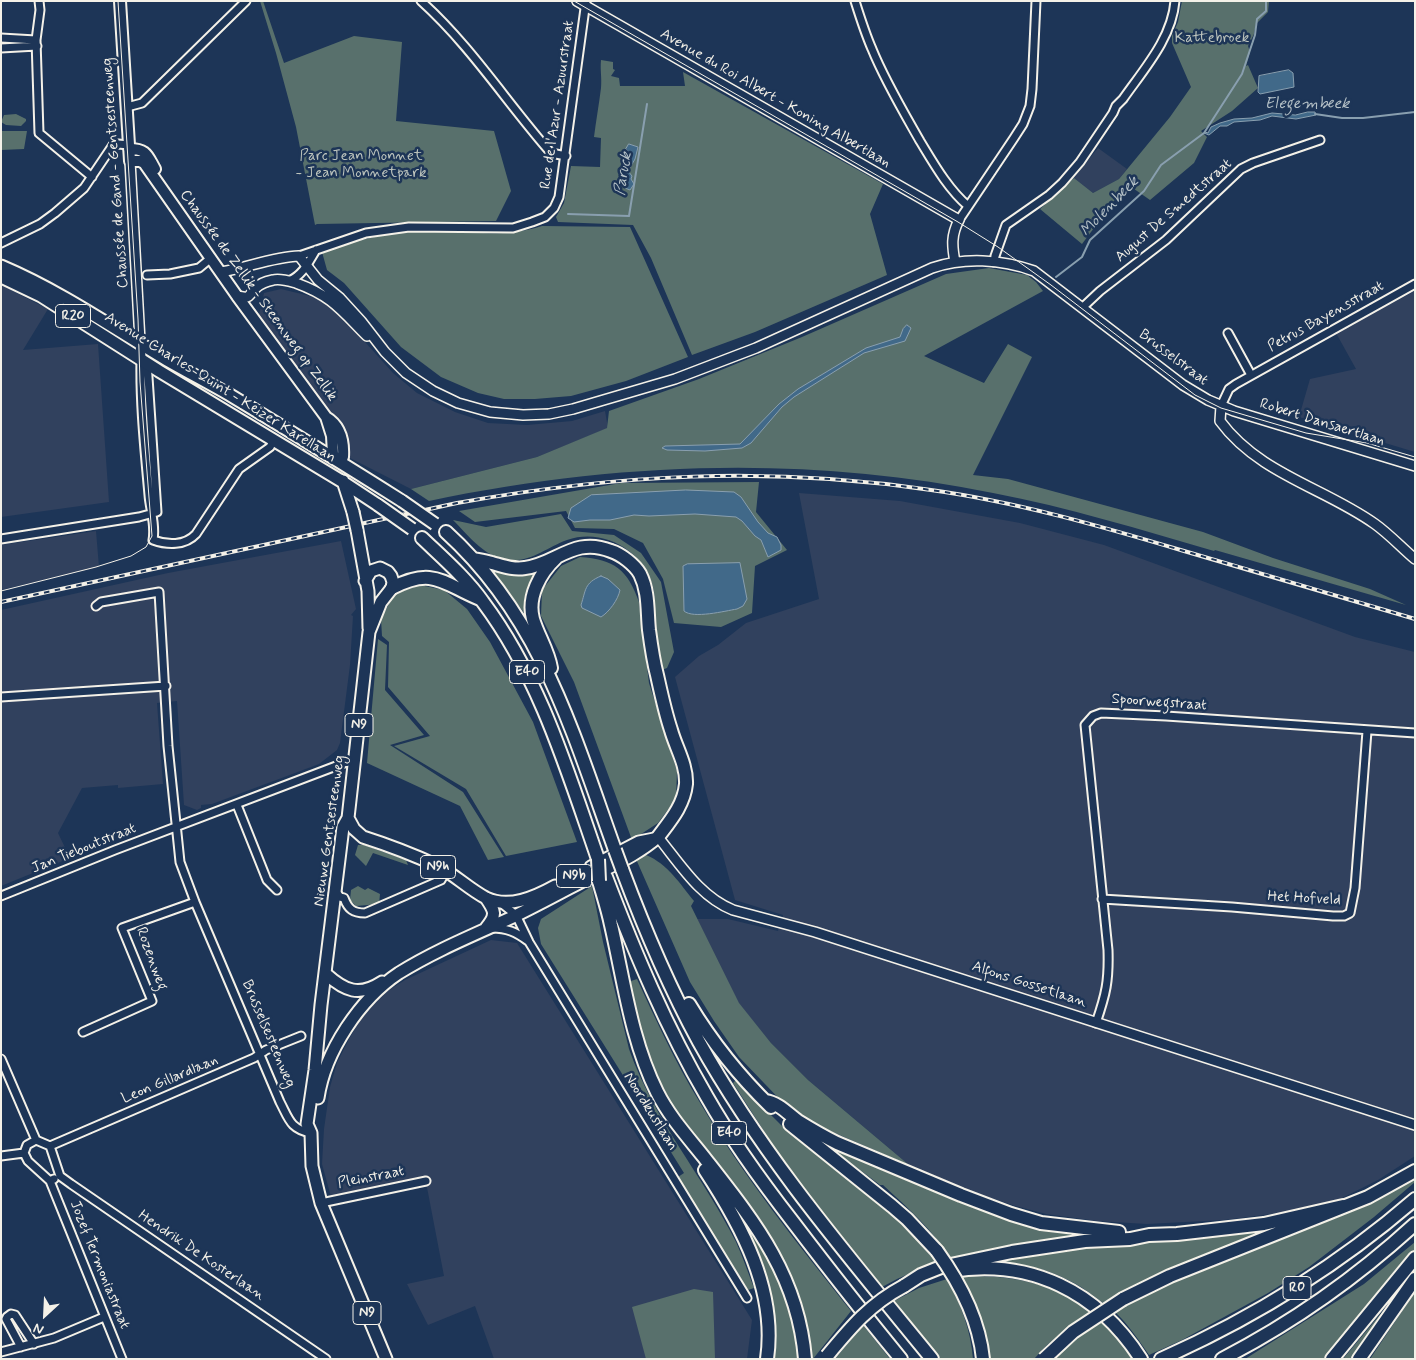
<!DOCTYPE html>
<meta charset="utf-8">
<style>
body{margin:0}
#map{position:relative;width:1416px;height:1360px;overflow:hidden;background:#1d3557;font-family:Mynerve,sans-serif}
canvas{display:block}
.frame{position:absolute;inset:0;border:2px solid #f4f1e8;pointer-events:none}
.north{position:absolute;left:20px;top:1290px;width:50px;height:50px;-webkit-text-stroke:4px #1d3557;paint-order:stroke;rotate:205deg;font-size:14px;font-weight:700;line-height:20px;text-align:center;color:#f4f1e8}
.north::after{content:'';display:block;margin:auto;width:18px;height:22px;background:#f4f1e8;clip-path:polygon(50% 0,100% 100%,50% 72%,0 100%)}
</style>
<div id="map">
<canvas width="1416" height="1360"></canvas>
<div class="frame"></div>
<div class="north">N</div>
</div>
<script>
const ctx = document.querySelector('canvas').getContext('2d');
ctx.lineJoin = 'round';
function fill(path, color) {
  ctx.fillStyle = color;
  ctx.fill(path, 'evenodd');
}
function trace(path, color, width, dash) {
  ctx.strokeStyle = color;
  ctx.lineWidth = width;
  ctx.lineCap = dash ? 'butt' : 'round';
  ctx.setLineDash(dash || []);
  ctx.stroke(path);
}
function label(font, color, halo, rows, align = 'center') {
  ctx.font = font + ' Mynerve,sans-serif';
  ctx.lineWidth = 5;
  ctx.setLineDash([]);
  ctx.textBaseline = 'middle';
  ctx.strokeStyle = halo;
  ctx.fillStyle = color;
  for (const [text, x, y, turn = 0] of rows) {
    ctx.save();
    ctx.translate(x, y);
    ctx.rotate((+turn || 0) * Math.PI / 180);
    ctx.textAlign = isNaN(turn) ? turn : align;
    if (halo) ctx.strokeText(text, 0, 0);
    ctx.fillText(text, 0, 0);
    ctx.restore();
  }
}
const built = new Path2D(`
 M1098 148 1127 169 1119 179 1093 193 1074 178Z
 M1 285 48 309 23 350 98 344 109 502 1 517Z
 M281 289 314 297 338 312 393 373 417 393 455 412 488 423 527 425 572 421 605 411 608 428 537 457 411 489 348 457 344 434 259 315 264 293Z
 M1415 291V452L1299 417 1310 379 1356 369 1336 333Z
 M799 493 900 501 1020 523 1104 545 1355 637 1415 652V1156L1378 1180 1342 1198 1295 1211 1224 1220 1147 1224 1097 1221 1046 1214 1012 1205 971 1191 909 1165 808 1080 771 1043 739 1004 697 919H728L778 931 783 915 735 900 675 677 699 656 718 645 746 623 819 599Z
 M96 531 99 567 1 590V545Z
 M341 541 356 609 351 615 353 616 350 665 340 743 337 750 319 764 212 804 201 805V808L197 810 184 805 177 701 157 703 163 784 118 788V785L82 788 58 833 70 858 1 886V610L168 573Z
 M491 940 517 943 752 1320 747 1359H494L475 1306 428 1325 407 1284 444 1276 425 1177 331 1197 322 1164 324 1129 330 1087 337 1063 348 1041 371 1001 405 980Z`);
const green = new Path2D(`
 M260 1H263L284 63 354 36 402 42 396 121 494 131 511 191 496 221 317 224 315 225 296 127 276 53Z
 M1182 1H1269L1268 12 1256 24 1254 34 1248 46 1250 52 1246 66 1248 65 1258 88 1232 111 1201 131 1207 137 1194 163 1150 200 1127 184 1082 244 1040 209 1074 178 1093 193 1119 179 1124 173 1170 117 1191 87 1172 43V36L1178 22Z
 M601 60 613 62V69L615 70 611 76 619 78 620 86H685L683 72 883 184 870 214 887 275 755 332 692 355 651 258 633 225 558 222 556 217 564 203 571 166 600 167 601 138 594 137C596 121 599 104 601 88 602 78 600 70 601 60Z
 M16 114 26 119V121L21 126 6 125 1 122 4 115Z
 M1 131H27L24 149 1 150Z
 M542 226 630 227 688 357 626 381 571 396 535 399H504L478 393 441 377 401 347 344 283 327 270 322 252C353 241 384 233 416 231 460 229 498 240 542 226Z
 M989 268 1027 275 1036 282 1043 291 924 356 984 383 1008 344 1032 357 973 475 1008 479 1203 532 1273 558 1370 589 1406 605 1215 550 1214 551C1141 530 1068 507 993 493 806 455 615 462 429 501L411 489 537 457 607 428 609 411 699 379 802 337 946 274Z
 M759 482 756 512 787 550 755 566 752 613 721 627 674 623 663 579 643 543 614 529 575 528 566 511 475 522 459 511 621 483Z
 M561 514 572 531 614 535 641 553 661 582 674 652 667 668 662 670C659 653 655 635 654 618 653 608 656 596 653 587 644 551 603 527 567 540 545 548 528 565 503 559 483 555 467 534 453 520L486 527Z
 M580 557C614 559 628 570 639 602L649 683 677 771 676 799 658 823 632 840 574 682 541 616 542 590 561 566Z
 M490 566H541C531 582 525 598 527 617Z
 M420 585 444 590 467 609 490 642 533 722 577 842 506 856 466 789 394 746 430 736 388 687 389 642 382 636 381 619 394 594Z
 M378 639 387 645 385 690 424 735 390 745 463 792 504 857 488 860 460 806 367 763Z
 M358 845H364L406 860 408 865 373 853 366 866 355 855Z
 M646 855C668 864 680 884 694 901L691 906 739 1003 771 1043 808 1080 909 1165 814 1124 789 1109 739 1057 714 1021 690 982 636 859Z
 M358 886 365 890 368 888 380 894 379 904 356 906 350 900 351 890Z
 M592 886 603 942 629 1049C654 1120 703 1176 736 1242 743 1257 748 1273 754 1288L748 1290 678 1177 684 1173 541 944 538 928 541 919Z
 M637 979C656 1020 675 1062 699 1101 743 1176 797 1243 851 1311L813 1359H810L797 1296 673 1109 657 1081 646 1052 628 982Z
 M736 1080 781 1125 904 1225 936 1262 897 1279 882 1287 819 1209 780 1156 733 1083Z
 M836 1146 856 1156 1094 1235 951 1260C934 1231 908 1208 883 1185H880L835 1151 834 1149Z
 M1415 1179V1182L1374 1217 1309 1267 1268 1293 1182 1340 1149 1355C1138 1339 1128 1324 1114 1311L1162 1286 1366 1205Z
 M725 1193C737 1210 750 1226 760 1243 782 1278 795 1319 799 1359H772L763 1270 754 1244Z
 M1265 1230V1232L1127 1289 1103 1303C1065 1272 1034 1264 986 1261L1029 1252Z
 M1415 1242V1252L1324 1359H1245L1364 1284Z
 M961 1276C1014 1276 1046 1280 1090 1311L1047 1345 1034 1359H987L978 1315Z
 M947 1279C961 1304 971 1331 973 1359H940L894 1301 919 1288Z
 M694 1289 713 1292 715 1359H646L632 1307Z
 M1415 1292V1359H1370L1376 1350Z
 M1392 1300 1393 1301 1352 1359H1343Z
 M1100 1318 1119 1339 1132 1359H1049Z
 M863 1325 890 1359H835Z`);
const water = new Path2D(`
 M1289 70 1293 73 1294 87 1260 94 1258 92 1259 76Z
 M1308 112H1315L1316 115 1296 119 1272 116 1260 120 1234 122 1227 126H1220L1209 135 1204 133 1205 132 1208 133 1211 127 1220 123 1234 119 1252 118 1272 113 1295 115Z
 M629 144 638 147 635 159 628 171 632 176 631 179 634 184 630 190 625 188V173L623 165 630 153 626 149Z
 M907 325 911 328 905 341 864 353 794 397 782 407 751 443 742 448 705 451 667 450 662 448 665 446 740 444 779 404 798 389 866 348 900 337 903 329Z
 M686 490 734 492 741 497 758 522 768 533 777 537 781 545V550L768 557 761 540 755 536 742 521 736 517 695 514 649 516 634 515 610 520H590L574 522 568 518 571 508 591 495Z
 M740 563 747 599 743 606 737 609C725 611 693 619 684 611L683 566 687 564Z
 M601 576 608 579 620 590C618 600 609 612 601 617L582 608 581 605C586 590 584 583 601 576Z`);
const stream = new Path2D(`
 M1315 114 1342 118H1363L1415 112
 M568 214 629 216 647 104
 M1056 277 1082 257 1090 240 1144 191 1161 165 1204 133 1242 74 1255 35 1257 19 1266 11V1`);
const minor = new Path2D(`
 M39 1 40 10 36 40 39 133 92 177
 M421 1C471 46 507 103 551 153L566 156
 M855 1C860 17 865 33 872 49 885 81 903 111 920 141 934 164 948 189 968 206
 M1 38 36 40
 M1 48 37 46
 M127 107 142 103 246 1
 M959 220 1014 138 1023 124 1030 106 1032 89 1036 1
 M1 243 40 224 55 213 84 188 113 145 118 144 129 145
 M299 256 366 233 409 227 513 228 532 222 545 217 554 208 559 197 586 1
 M994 262 995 256 1006 225 1049 195 1062 183 1080 162 1113 113 1116 106 1123 99C1144 69 1172 38 1175 1
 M147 275 170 274 199 268 211 258
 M289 281C303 275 308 263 316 250
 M1083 307 1100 291 1166 240 1241 169 1253 163 1320 140
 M1228 333 1251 375
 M141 359C140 404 145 450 149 495 150 510 156 524 153 540 167 545 185 546 196 534L239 469 270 447 274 440
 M1221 406 1229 389 1236 384 1415 284
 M1 539 139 517 157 512 147 362
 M96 606 101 602 159 592 168 746 180 862 195 902 280 1102C289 1119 290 1129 311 1133
 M1 697 166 686
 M237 805 267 880 277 890
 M336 892 340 897 344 898C348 909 353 913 365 913L441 880 446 871
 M1 896 115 850 344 763 355 757
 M1102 899 1232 907 1333 916H1344L1350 913 1355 888 1367 731
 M501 903 516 915 529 942 747 1298
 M492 928C507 928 516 932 528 941
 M1096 1023C1106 994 1109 981 1108 950L1085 725 1093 716 1101 713 1166 716 1415 733
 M83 1032 152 1001 122 928 195 902
 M1 1059 36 1140
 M36 1140 50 1146 60 1176 71 1184 326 1359
 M36 1140 27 1145 24 1153 28 1161 50 1181 54 1179
 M50 1146 254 1058 266 1050 301 1036
 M1 1156 24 1153
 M50 1181 122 1359
 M321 1203 426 1181
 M21 1347 6 1319 7 1317 11 1314 15 1315 34 1344
 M1 1352 54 1338 104 1317`);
const tertiary = new Path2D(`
 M577 1 959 220C951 235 952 246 955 262
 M130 161 141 359
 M244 268C245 277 249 281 256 287
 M221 272C247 268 272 257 299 256L318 280 340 298 361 321 385 352 406 373 433 391 458 403 490 412 523 415 549 414 573 409 675 379 756 348 932 268C964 257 1001 259 1034 271L1183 385 1208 400 1234 411 1415 466
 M237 296C252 299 247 296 256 288 259 284 268 281 273 280 280 278 289 281 296 283 332 296 341 310 367 336
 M1221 406 1220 421C1259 474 1325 488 1375 524 1389 534 1402 548 1415 559
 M658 837C680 864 700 897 733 910L815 932 1415 1125`);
const secondary = new Path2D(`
 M120 1 130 161H140L144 163 237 296 326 417 332 436 333 454 337 460 343 457C344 441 341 426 326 417
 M129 149C147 149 147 155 155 169`);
const primary = new Path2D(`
 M1 266C60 291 112 327 167 360 188 372 209 383 230 395 288 430 345 465 402 501
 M1 277 41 296 159 371 343 482 378 505
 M343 481 353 512
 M357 530 368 591 369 628
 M365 581 371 571 380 568 388 572 391 576 393 582 392 588 381 602 369 632 348 818 343 827 321 1005 315 1070 307 1124 311 1133 312 1166 321 1203 386 1359
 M348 818 354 829 363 837C388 845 414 855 438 866 455 875 469 889 486 898 509 909 535 897 555 886
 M591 867 639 842 654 839
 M486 898C495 911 497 915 486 928
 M326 974C345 991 359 997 382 982
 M318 1098C325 1051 360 999 399 973 436 950 476 934 515 916 542 903 569 888 596 874 618 863 640 853 658 837`);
const motorway = new Path2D(`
 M446 532C541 618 573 733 615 850
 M422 538C444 559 466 578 483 602 540 678 567 770 598 859
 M473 559C479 560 486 561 492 563 503 566 513 570 525 568 557 564 574 536 611 551 621 554 635 565 640 574 649 592 647 611 649 630 651 645 653 660 657 675 661 693 665 712 671 730 676 748 687 765 686 784 684 805 670 821 658 837
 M392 588C434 566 443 584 480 599
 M551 668C548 650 538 636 533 619 527 597 540 573 556 558
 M622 869C644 928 669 987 699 1042 763 1157 849 1257 932 1359
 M606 877C635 953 666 1027 707 1097 732 1141 762 1182 793 1222 828 1268 864 1314 901 1359
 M599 881C603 895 608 910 611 925 624 981 631 1040 657 1092 669 1116 687 1136 703 1156 753 1220 798 1274 805 1359
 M689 1004C712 1042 739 1076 771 1107
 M765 1101C779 1103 787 1113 798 1121 811 1129 823 1136 837 1143L961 1195 1011 1214 1041 1223 1119 1232
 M790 1124 892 1206 907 1219 937 1251
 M705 1170C741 1225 777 1290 767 1359
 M951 1271C1031 1258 1098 1292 1141 1359
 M904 1286 921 1275 941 1267 1012 1252 1085 1241 1130 1239 1149 1235 1177 1234 1264 1224 1343 1206
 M1123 1299 1170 1276 1368 1197 1415 1171
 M1161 1359C1253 1318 1339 1265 1415 1199
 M1222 1359C1292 1323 1357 1277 1415 1224
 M1332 1359 1415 1258
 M1359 1359 1415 1279`);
const tram = new Path2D(`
 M574 1 958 222 998 247 1051 285 1195 395 1221 408 1306 433 1367 443 1415 457
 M1 591 96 567 131 556 146 547 152 536 140 382 138 319 118 1`);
const rail = new Path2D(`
 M1 602 457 503C619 474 767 466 931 490 1017 502 1100 526 1184 551 1261 573 1338 596 1415 619`);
const primaryBridge = new Path2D(`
 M402 501 435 524
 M378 505 412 529
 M353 512 357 530`);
const motorwayBridge = new Path2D(`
 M615 850 622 869
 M598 859 599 881
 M937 1251C960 1283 979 1319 983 1359
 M827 1356C851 1327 870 1304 904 1286
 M1044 1359 1073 1332 1123 1299`);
const shields = [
 [73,316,35],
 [527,672,35],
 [359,725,28],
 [438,867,35],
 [574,876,35],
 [729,1133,35],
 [1297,1288,28],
 [367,1313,28]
];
const shieldNames = [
 ["R20",73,316],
 ["E40",527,672],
 ["N9",359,725],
 ["N9h",438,867],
 ["N9b",574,876],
 ["E40",729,1133],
 ["R0",1297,1288],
 ["N9",367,1313]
];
const parkNames = [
 ["Kattebroek",1212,39],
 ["Parc Jean Monnet",361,157],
 ["- Jean Monnetpark",361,174]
];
const streetNames = [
 ["Avenue du Roi Albert - Koning Albertlaan",775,99,30],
 ["Rue de l'Azur - Azuurstraat",558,105,-82],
 ["Chaussée de Gand - Gentsesteenweg",116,173,-94],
 ["August De Smedtstraat",1174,211,-41],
 ["Chaussée de Zellik - Steenweg op Zellik",258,296,54],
 ["Petrus Bayensstraat",1326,317,-29],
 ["Brusselstraat",1173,358,37],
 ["Avenue Charles-Quint - Keizer Karellaan",220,388,32],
 ["Robert Dansaertlaan",1322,423,17],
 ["Spoorwegstraat",1159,703,4],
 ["Nieuwe Gentsesteenweg",330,831,-82],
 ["Jan Tieboutstraat",84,849,-22],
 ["Het Hofveld",1304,899,3],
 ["Rozenweg",151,959,70],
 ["Alfons Gossetlaan",1029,985,18],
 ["Brusselsesteenweg",268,1034,67],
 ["Leon Gillardlaan",170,1080,-23],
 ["Noordkustlaan",650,1112,58],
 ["Pleinstraat",371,1178,-11],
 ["Hendrik De Kosterlaan",201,1256,34],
 ["Jozef Termoniastraat",99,1265,68]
];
const waterNames = [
 ["Elegembeek",1307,105],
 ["Paruck",624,174,-81],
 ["Molenbeek",1110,207,-46]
];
fill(built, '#31415e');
fill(green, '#58706c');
fill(water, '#416989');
trace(water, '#899faf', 1);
trace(stream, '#899faf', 2);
trace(minor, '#f4f1e8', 11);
trace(tertiary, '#f4f1e8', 12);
trace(secondary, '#f4f1e8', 14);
trace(primary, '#f4f1e8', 15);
trace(motorway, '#f4f1e8', 16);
trace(minor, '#1d3557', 7);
trace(tertiary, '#1d3557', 9);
trace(secondary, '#1d3557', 10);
trace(primary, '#1d3557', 11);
trace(motorway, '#1d3557', 12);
trace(tram, '#f4f1e8', 1);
trace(rail, '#f4f1e8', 4);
trace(rail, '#1d3557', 2, [5.5]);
trace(primaryBridge, '#f4f1e8', 15, []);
trace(motorwayBridge, '#f4f1e8', 16, []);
trace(primaryBridge, '#1d3557', 11);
trace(motorwayBridge, '#1d3557', 12);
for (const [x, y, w] of shields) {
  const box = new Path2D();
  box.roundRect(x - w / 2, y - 11.5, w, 23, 4);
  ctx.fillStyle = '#1d3557';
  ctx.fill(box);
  trace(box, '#f4f1e8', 1);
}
label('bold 14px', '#f4f1e8', null, shieldNames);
label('15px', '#bdc4bd', '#1d3557', parkNames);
label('15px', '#f4f1e8', '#1d3557', streetNames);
label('italic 16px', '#b5c1c7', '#1d3557', waterNames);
</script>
